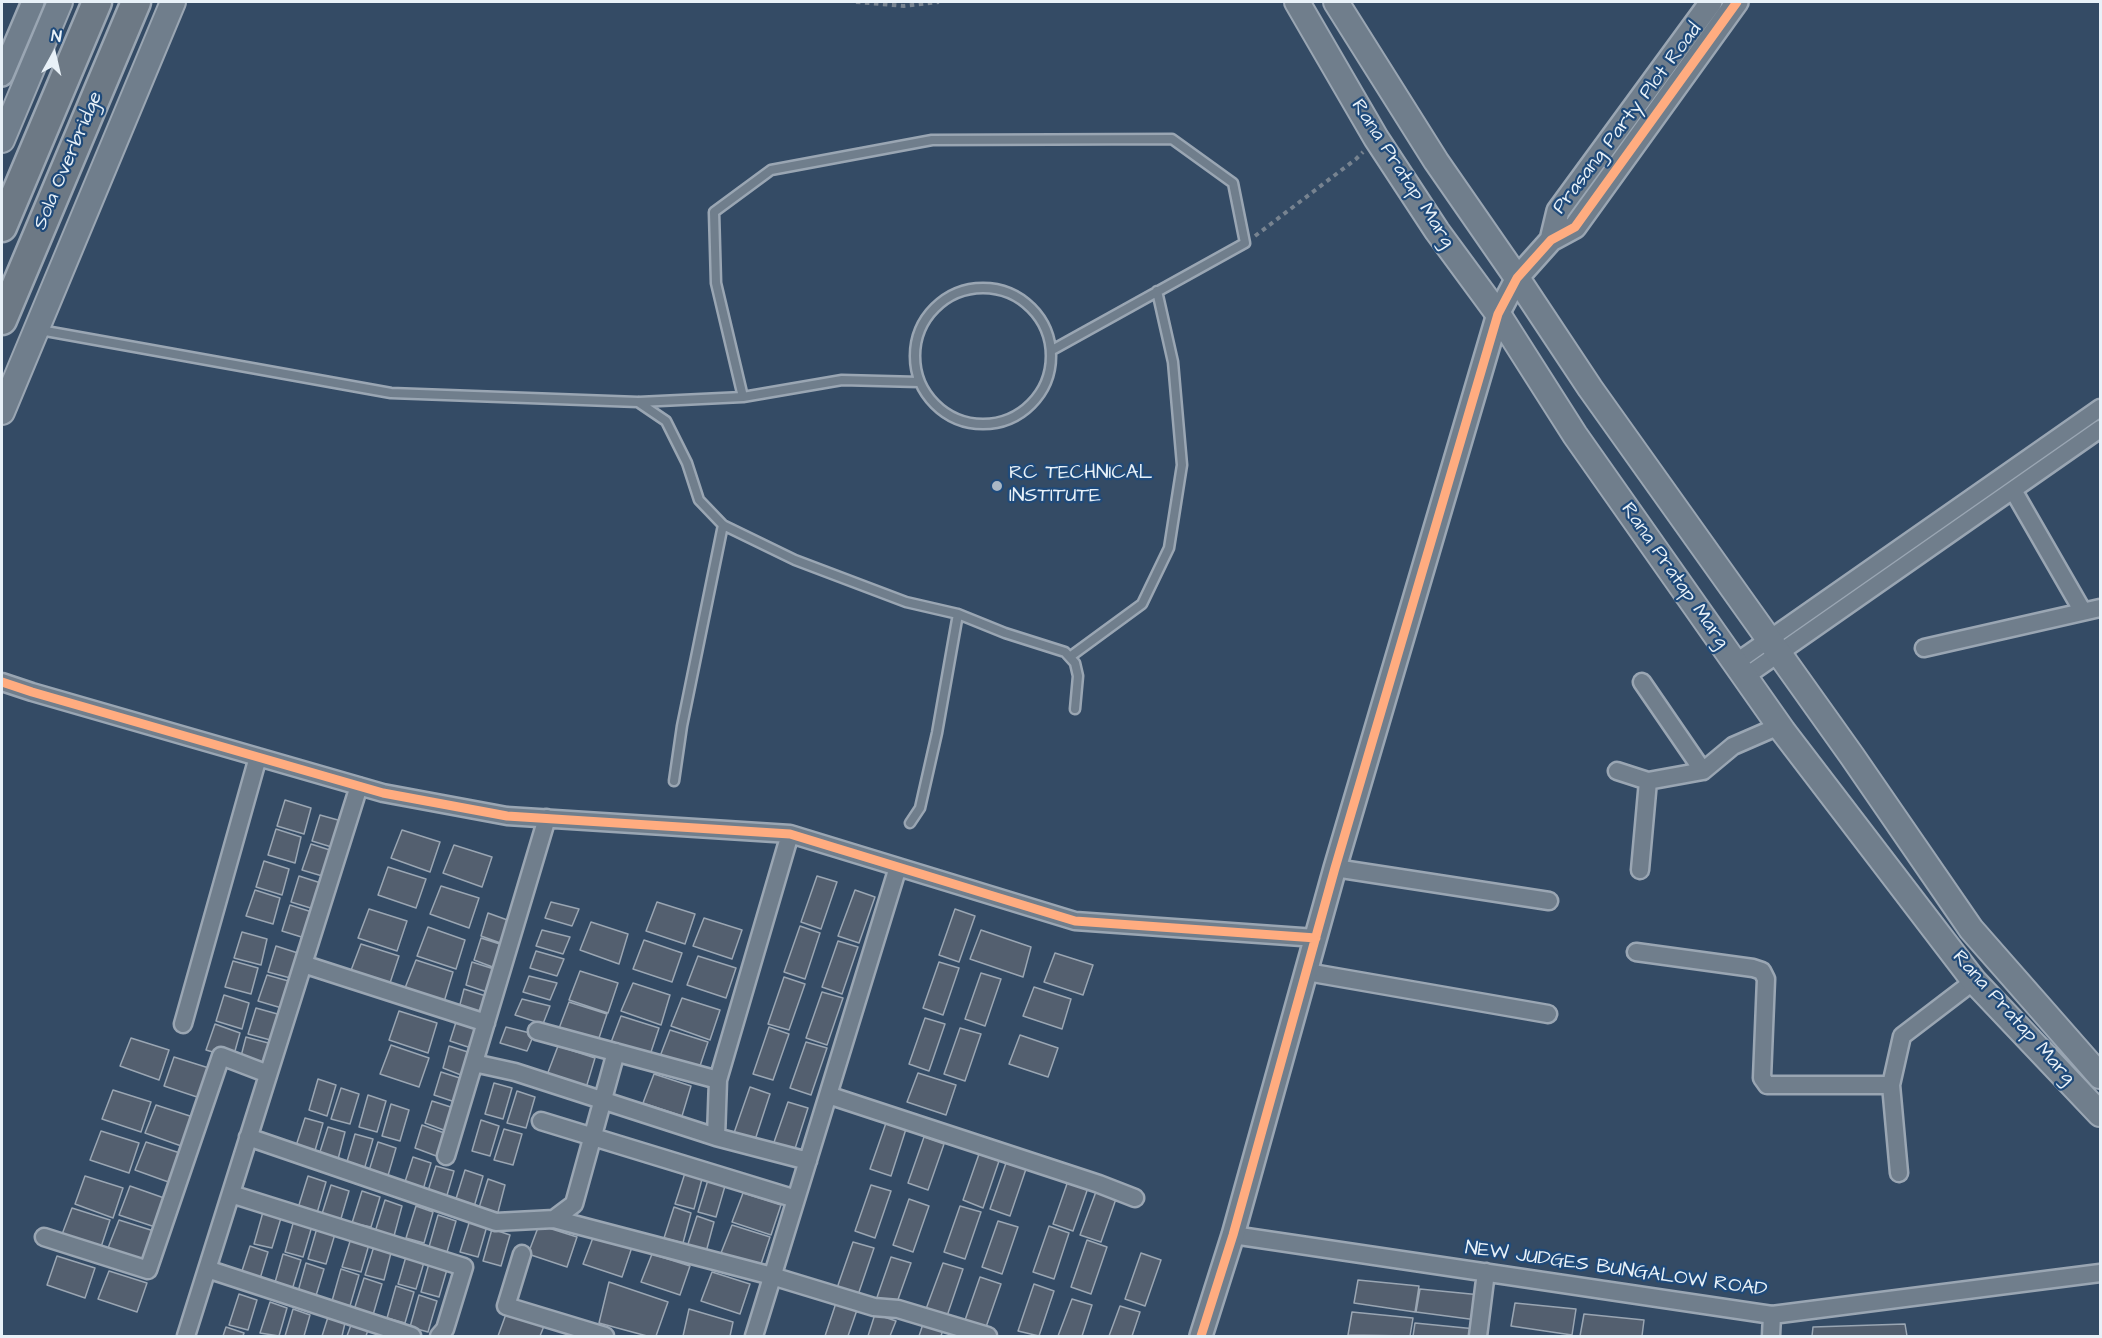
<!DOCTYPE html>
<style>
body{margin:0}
#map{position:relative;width:2102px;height:1338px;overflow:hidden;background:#344b65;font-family:"Architects Daughter",sans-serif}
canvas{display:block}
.frame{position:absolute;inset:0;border:3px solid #e8f1f8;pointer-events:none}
.north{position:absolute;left:24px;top:24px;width:60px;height:60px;-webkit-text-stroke:4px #1f4a7a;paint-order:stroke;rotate:8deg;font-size:16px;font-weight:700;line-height:24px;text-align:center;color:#e8f1f8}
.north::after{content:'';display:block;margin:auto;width:21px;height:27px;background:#e8f1f8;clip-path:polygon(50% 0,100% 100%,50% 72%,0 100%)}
</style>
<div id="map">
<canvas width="2102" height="1338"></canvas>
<div class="frame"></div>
<div class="north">N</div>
</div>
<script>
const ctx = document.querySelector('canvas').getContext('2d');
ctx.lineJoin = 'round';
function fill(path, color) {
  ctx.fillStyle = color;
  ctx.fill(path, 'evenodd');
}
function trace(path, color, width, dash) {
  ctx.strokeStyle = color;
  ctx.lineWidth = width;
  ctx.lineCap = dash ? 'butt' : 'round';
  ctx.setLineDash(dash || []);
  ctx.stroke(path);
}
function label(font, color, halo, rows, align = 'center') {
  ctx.font = font + ' "Architects Daughter",sans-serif';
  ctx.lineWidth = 4.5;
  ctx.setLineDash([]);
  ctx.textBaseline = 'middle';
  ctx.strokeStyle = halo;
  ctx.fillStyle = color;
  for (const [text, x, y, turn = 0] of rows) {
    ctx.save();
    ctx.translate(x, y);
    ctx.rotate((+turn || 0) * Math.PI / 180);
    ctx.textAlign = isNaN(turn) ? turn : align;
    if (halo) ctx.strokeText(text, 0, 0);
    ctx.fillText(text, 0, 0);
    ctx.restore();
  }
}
const building = new Path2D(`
 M285 800 311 808 304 834 277 826Z
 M320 815 345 822 338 849 312 841Z
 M276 829 301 837 295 863 268 855Z
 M402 830 440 842 430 872 391 858Z
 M311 844 336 852 329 878 302 870Z
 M454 845 492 857 482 887 443 873Z
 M264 861 289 869 282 895 256 887Z
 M388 867 426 879 416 908 378 895Z
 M299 876 324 884 317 910 291 902Z
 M817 876 837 882 821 929 801 922Z
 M441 886 479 898 469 928 430 914Z
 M255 890 280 898 273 924 246 916Z
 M855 890 875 897 859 943 838 936Z
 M551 902 579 909 572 926 545 918Z
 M657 902 695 914 685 944 646 931Z
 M290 905 315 913 308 939 282 931Z
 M369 909 407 921 397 951 358 938Z
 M955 909 975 916 959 962 939 955Z
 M488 913 513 922 506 945 481 936Z
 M704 918 742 930 732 959 693 946Z
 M591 922 628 934 619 964 580 950Z
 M800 926 820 933 805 979 784 972Z
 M428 927 465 940 456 969 417 956Z
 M542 930 570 937 563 954 536 946Z
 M981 930 1031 947 1023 977 970 959Z
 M242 932 267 939 261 965 234 958Z
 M481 938 506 946 498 969 474 960Z
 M644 940 682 953 672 982 633 969Z
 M838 941 858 947 842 994 822 987Z
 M361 944 399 956 389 986 350 973Z
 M276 946 301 954 294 979 268 972Z
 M536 951 564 959 557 976 530 968Z
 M1055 953 1093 965 1083 995 1044 982Z
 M698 956 736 968 726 998 687 985Z
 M416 960 453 972 444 1002 405 988Z
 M233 961 258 968 251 994 225 987Z
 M472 962 497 970 490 993 466 985Z
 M939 962 959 968 943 1015 923 1008Z
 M580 971 618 983 608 1013 569 1000Z
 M981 973 1001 979 985 1026 965 1019Z
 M267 975 292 982 285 1009 258 1001Z
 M529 976 557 983 550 1000 523 992Z
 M784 977 805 984 789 1030 768 1024Z
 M633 983 670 995 661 1025 621 1011Z
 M1034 987 1071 999 1062 1029 1023 1016Z
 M464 989 489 997 482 1020 458 1012Z
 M822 992 843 998 827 1045 806 1038Z
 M224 995 249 1003 242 1029 216 1021Z
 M682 998 720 1010 710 1040 671 1026Z
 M522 999 550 1006 543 1024 515 1015Z
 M569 1002 607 1014 597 1044 558 1031Z
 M256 1008 281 1015 274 1041 248 1034Z
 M399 1011 437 1023 428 1053 389 1040Z
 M621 1016 659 1028 649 1058 610 1045Z
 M925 1018 945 1024 929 1071 909 1064Z
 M457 1019 482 1027 474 1049 450 1041Z
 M215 1024 240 1033 233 1058 206 1050Z
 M506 1027 534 1034 527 1051 500 1043Z
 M769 1027 789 1034 773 1080 753 1074Z
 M960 1028 981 1034 965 1081 944 1074Z
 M670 1030 708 1042 698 1072 659 1059Z
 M1020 1035 1058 1048 1048 1077 1009 1064Z
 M246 1037 272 1044 265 1071 240 1060Z
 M131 1038 169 1050 159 1080 120 1066Z
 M806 1042 827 1048 811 1095 790 1088Z
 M391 1045 429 1058 419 1087 380 1074Z
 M449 1046 474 1054 466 1077 443 1068Z
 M558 1046 595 1058 586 1088 547 1075Z
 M174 1057 212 1069 203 1099 164 1086Z
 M441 1072 466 1080 458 1103 434 1095Z
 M918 1073 956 1085 946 1115 907 1102Z
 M654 1074 691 1086 682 1116 643 1103Z
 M318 1079 336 1085 327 1116 309 1110Z
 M494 1083 512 1088 503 1119 485 1114Z
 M750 1087 770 1094 755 1140 734 1133Z
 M341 1088 359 1094 350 1124 331 1119Z
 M113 1090 151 1102 141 1132 102 1119Z
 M517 1091 535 1097 526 1128 507 1123Z
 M368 1095 386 1101 377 1132 359 1127Z
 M432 1101 457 1109 449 1132 425 1123Z
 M788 1102 808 1108 793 1155 772 1148Z
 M391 1104 409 1110 400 1141 382 1136Z
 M156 1105 193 1117 184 1147 145 1133Z
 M305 1118 323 1123 314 1154 295 1149Z
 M481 1120 499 1126 490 1156 472 1151Z
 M886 1123 906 1129 891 1176 870 1169Z
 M422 1125 447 1134 439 1157 415 1148Z
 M328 1127 345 1132 337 1163 318 1158Z
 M504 1129 522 1134 513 1165 494 1160Z
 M101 1131 139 1143 129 1173 90 1160Z
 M355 1134 373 1139 364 1170 346 1165Z
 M924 1137 944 1144 928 1190 908 1183Z
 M146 1142 183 1154 174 1184 135 1170Z
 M378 1142 396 1148 387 1179 368 1174Z
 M979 1154 999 1161 983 1208 963 1200Z
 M413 1157 431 1163 422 1193 403 1188Z
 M1006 1163 1026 1169 1010 1216 990 1209Z
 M436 1166 454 1171 445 1202 426 1197Z
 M465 1170 483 1176 474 1207 455 1202Z
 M685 1173 702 1179 694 1209 675 1204Z
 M85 1176 123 1188 113 1218 75 1204Z
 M308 1176 326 1182 317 1213 298 1208Z
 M1069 1178 1089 1185 1073 1231 1053 1224Z
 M488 1179 505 1185 497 1216 478 1211Z
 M708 1180 725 1186 716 1217 698 1212Z
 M331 1185 349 1191 340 1222 321 1217Z
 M871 1185 891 1191 875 1238 855 1231Z
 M130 1186 167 1199 158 1228 119 1215Z
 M1097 1189 1117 1196 1101 1242 1080 1235Z
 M362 1191 380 1197 371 1227 352 1223Z
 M743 1193 781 1205 771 1235 732 1222Z
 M909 1199 929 1206 913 1252 893 1245Z
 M385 1200 402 1206 394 1236 375 1232Z
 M416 1206 433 1212 424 1243 406 1238Z
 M960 1206 981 1212 965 1259 944 1252Z
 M674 1207 691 1213 683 1243 664 1238Z
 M72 1208 110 1220 100 1250 61 1237Z
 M263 1212 281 1218 272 1248 254 1244Z
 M438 1215 456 1221 447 1252 429 1247Z
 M697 1216 714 1222 706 1252 687 1247Z
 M119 1220 157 1232 147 1262 108 1248Z
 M294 1220 312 1226 303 1257 285 1252Z
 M470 1220 487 1226 478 1257 460 1252Z
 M998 1221 1018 1227 1002 1274 982 1267Z
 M539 1225 577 1237 567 1267 528 1254Z
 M732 1225 770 1237 760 1267 721 1253Z
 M1049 1226 1069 1233 1054 1279 1033 1272Z
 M317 1228 335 1234 326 1264 308 1259Z
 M492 1229 510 1235 501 1266 483 1261Z
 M352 1235 370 1241 361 1272 342 1267Z
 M594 1235 632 1247 622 1277 583 1264Z
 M1087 1240 1107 1247 1091 1294 1071 1287Z
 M853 1242 874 1248 858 1295 837 1288Z
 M375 1243 392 1249 384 1280 365 1275Z
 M250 1246 268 1252 259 1282 240 1277Z
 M407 1253 425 1259 416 1289 398 1284Z
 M1141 1253 1161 1260 1145 1306 1125 1299Z
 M283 1254 301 1260 292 1290 274 1286Z
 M652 1254 690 1266 680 1295 641 1282Z
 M57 1256 95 1268 85 1298 47 1285Z
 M891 1257 911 1263 896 1305 875 1303Z
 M430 1260 448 1266 439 1297 421 1292Z
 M306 1263 324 1269 315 1299 297 1295Z
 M943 1263 963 1269 947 1316 926 1309Z
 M341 1269 359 1275 350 1306 332 1301Z
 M109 1271 147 1283 137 1312 98 1299Z
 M712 1272 750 1284 740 1314 701 1301Z
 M980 1277 1001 1284 985 1330 964 1323Z
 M364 1278 382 1284 373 1315 354 1310Z
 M1358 1280 1419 1286 1415 1312 1354 1303Z
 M609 1282 668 1302 656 1336H647L599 1323Z
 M1034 1284 1054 1291 1039 1336 1018 1331Z
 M396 1286 414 1292 405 1323 387 1318Z
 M1420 1289 1481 1295 1477 1320 1416 1312Z
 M239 1294 257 1300 248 1330 229 1325Z
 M419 1295 437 1301 428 1332 410 1327Z
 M1072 1299 1092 1305 1082 1336H1058Z
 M837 1300 858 1307 848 1336H825Z
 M270 1302 287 1308 279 1336 260 1333Z
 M1515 1303 1576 1309 1572 1335 1511 1326Z
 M1120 1306 1140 1312 1132 1336H1109Z
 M293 1309 310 1315 304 1336H285Z
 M689 1309 733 1322 730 1336H683Z
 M1352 1312 1413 1318 1410 1336 1348 1335Z
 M506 1314 544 1326 540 1336H498Z
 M875 1314 896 1321 890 1336H868Z
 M1584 1314 1644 1320 1642 1336H1580Z
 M328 1317 345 1323 342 1336H322Z
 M1415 1323 1476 1329 1475 1336H1413Z
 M923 1324 943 1330 941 1336H919Z
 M1905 1324 1907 1336H1812L1813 1327Z
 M351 1325 368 1330 366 1336H347Z
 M226 1327 244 1333 243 1336H223Z`);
const path = new Path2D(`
 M856 2 904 6 939 2
 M1255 236 1356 159 1363 152`);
const service = new Path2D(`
 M915 356a68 68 0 1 1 136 0a68 68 0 1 1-136 0Z
 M40 330 391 393 638 402 666 421 687 463 699 500 723 525 795 560 906 602 958 614 1005 633 1065 652 1075 663 1078 676 1075 709
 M743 397 716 283 714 212 771 170 932 140 1172 139 1233 183 1245 243 1054 349
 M639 402 743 397 842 380 919 382
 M1071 656 1142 604 1169 548 1182 465 1173 362 1157 291
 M674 781 682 726 723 525
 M910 823 920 808 937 733 958 614`);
const minor = new Path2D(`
 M2013 490 2082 610
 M1924 648 2100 608
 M1735 663 2100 408
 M1745 677 2100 429
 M2 682 32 692 383 793 507 816 790 834 1075 921 1316 938
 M1642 682 1703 771
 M1617 771 1648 781 1703 771 1733 746 1779 726
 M1335 868 1549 901
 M1640 870 1648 781
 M1636 952 1753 968 1762 971 1766 979 1762 1078 1767 1085H1891
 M303 964 486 1023
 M1307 972 1548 1014
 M183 1024 258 757
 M537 1031 718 1080 790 834
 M474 1063 515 1072 716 1137
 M718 1080 716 1137 808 1161
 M828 1095 1099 1184 1135 1198
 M541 1121 796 1199
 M248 1137 496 1222 554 1219 574 1204 616 1052
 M446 1156 547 818
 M1899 1173 1891 1085 1902 1036 1974 981
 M231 1194 464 1267 445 1329 439 1336
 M554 1219 772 1276 874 1307 898 1309 988 1336
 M1233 1235 1772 1315 2100 1273
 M44 1237 148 1270 221 1056 268 1074
 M522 1254 506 1306 605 1336
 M207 1269 412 1336
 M186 1336 359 786
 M754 1336 898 867
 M1478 1336 1486 1272
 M1771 1336 1772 1315`);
const tertiary = new Path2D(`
 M2 75 33 2
 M1551 240 1558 211 1711 2
 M1201 1336 1233 1235 1335 868 1498 314 1517 278 1551 240 1575 227 1737 2`);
const secondary = new Path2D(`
 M1297 2 1376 138 1437 231 1498 314 1575 435 1783 731 1974 981 2100 1114
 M1336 2 1436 161 1517 278 1590 388 1852 756 1971 929 2100 1076
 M2 140 60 2
 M2 412 173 2`);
const trunk = new Path2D(`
 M2 227 97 2
 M2 320 136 2`);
const cycleway = new Path2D(`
 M2 682 32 692 383 793 507 816 790 834 1075 921 1316 938
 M1201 1336 1233 1235 1335 868 1498 314 1517 278 1551 240 1575 227 1737 2`);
const markers = [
 [997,486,6,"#a9b7c5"]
];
const streetNames = [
 ["Prasang Party Plot Road",1628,119,-53],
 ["Sola Overbridge",69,161,-67],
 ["Rana Pratap Marg",1402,174,57],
 ["Rana Pratap Marg",1674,576,55],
 ["Rana Pratap Marg",2013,1018,48],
 ["NEW JUDGES BUNGALOW ROAD",1616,1270,8]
];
const poiNames = [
 ["RC TECHNICAL",1009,474],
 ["INSTITUTE",1009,497]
];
fill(building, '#535f6f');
trace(building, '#9aa6b3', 1.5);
trace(service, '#9aa6b3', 13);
trace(minor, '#9aa6b3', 21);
trace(tertiary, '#9aa6b3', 26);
trace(secondary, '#9aa6b3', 28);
trace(trunk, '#9aa6b3', 33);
trace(path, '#778390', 4, [4.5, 4.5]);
trace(service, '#707e8c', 8);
trace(minor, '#707e8c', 16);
trace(tertiary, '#707e8c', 21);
trace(secondary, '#707e8c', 24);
trace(trunk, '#6d7985', 28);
trace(cycleway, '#ffac80', 9);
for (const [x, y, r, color] of markers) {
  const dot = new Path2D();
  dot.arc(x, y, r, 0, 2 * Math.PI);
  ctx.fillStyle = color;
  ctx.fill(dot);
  trace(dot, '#1f4a7a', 2);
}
label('20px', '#e8f1f8', '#1f4a7a', streetNames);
label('20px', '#e8f1f8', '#1f4a7a', poiNames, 'left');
</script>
